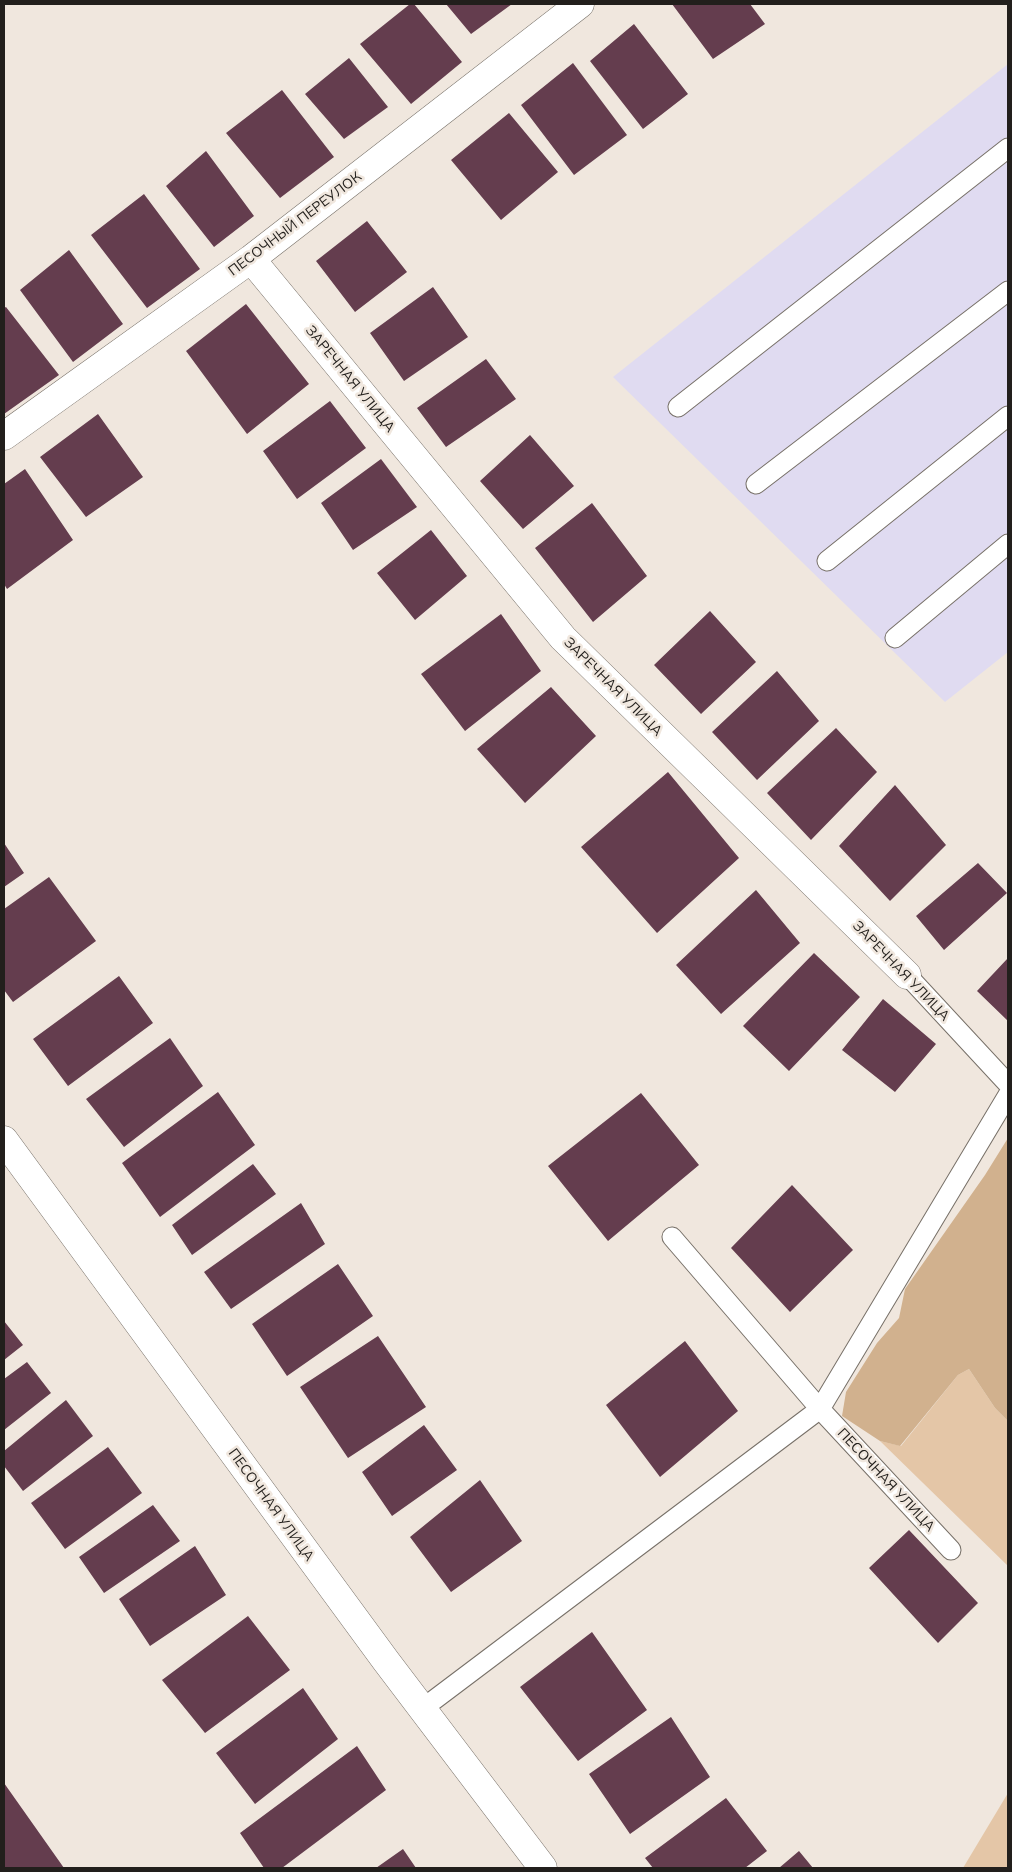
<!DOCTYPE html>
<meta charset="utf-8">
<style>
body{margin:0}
#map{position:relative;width:1012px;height:1872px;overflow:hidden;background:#f0e7de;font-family:Mulish,sans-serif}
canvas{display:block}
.frame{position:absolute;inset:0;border:5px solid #221f1c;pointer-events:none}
</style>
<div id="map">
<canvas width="1012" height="1872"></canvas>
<div class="frame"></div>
</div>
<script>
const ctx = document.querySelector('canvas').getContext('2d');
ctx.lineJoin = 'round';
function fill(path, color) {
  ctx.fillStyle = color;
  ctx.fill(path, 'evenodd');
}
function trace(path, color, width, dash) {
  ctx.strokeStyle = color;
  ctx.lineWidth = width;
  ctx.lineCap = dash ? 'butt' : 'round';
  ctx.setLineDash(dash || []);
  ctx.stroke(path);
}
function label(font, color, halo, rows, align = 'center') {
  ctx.font = font + ' Mulish,sans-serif';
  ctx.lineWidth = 5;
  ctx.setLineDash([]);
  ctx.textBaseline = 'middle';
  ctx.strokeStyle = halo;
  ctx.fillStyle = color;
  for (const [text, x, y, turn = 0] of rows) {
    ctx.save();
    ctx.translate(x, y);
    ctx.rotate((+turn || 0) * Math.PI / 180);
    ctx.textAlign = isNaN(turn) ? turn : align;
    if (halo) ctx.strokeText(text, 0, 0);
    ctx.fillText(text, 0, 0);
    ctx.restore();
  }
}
const industrial = new Path2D(`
 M1008 64V652L945 702 613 377Z`);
const green = new Path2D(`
 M969 1369 995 1408 1008 1421V1566L880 1441 901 1446 958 1375Z
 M1008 1793V1868H963Z`);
const forest = new Path2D(`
 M1008 1138V1421L995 1408 969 1369 958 1375 900 1446 880 1441 842 1416 846 1392 877 1343 899 1318 905 1289 985 1175Z`);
const building = new Path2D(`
 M410 4H414L462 62 411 104 360 44Z
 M446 4H512L471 34Z
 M672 4H750L765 24 713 59Z
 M634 24 688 94 643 129 590 61Z
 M349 58 388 107 344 139 305 94Z
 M573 63 627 135 574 175 521 105Z
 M282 90 334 157 280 198 226 133Z
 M509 113 558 172 501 220 451 160Z
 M206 151 254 216 214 247 166 186Z
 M144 194 200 269 147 308 91 235Z
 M367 221 407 272 355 312 316 261Z
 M69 250 123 324 73 362 20 290Z
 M433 287 468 337 404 381 370 333Z
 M246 304 309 384 247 434 186 351Z
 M6 307 59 375 4 414V308Z
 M486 359 516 399 446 447 417 408Z
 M330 401 366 448 297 499 263 451Z
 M98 414 143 477 86 517 40 457Z
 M530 435 574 486 523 529 480 481Z
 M381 459 417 507 353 550 321 503Z
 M25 469 73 540 7 589 4 584V484Z
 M592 503 647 576 593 622 535 548Z
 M431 530 467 576 415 620 377 573Z
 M710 611 756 662 701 714 654 665Z
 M501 614 541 671 465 731 421 674Z
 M777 671 819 721 757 780 712 732Z
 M551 687 596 736 525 803 477 749Z
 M836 728 877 772 811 840 767 793Z
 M668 772 739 858 657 933 581 847Z
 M895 785 946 845 890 901 839 846Z
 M4 843 24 873 4 887Z
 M978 863 1007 893 944 950 916 916Z
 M49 877 96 941 13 1002 4 990V909Z
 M756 890 800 943 721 1014 676 965Z
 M814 953 860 997 789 1071 743 1026Z
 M1008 958V1021L977 991Z
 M119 976 153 1023 68 1086 33 1039Z
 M883 999 936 1044 895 1092 842 1050Z
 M170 1038 203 1086 124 1147 86 1099Z
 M218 1092 255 1145 160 1217 122 1163Z
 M641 1093 699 1165 608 1241 548 1166Z
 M253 1164 276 1194 192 1255 172 1225Z
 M792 1185 853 1250 790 1312 731 1248Z
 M301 1203 325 1244 231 1309 204 1272Z
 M338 1264 373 1316 287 1376 252 1324Z
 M4 1321 23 1345 4 1360Z
 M378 1336 426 1407 348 1458 300 1387Z
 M685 1341 738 1411 660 1477 606 1405Z
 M27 1362 51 1393 4 1430V1379Z
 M66 1400 93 1436 23 1491 4 1466V1451Z
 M424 1425 457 1470 392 1516 362 1472Z
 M108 1447 142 1493 65 1549 31 1503Z
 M480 1480 522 1541 451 1592 410 1537Z
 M153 1505 180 1541 104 1593 79 1557Z
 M909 1530 978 1603 938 1643 869 1568Z
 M195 1546 226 1595 150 1646 119 1599Z
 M248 1616 290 1670 205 1733 162 1680Z
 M592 1632 647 1710 578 1761 520 1687Z
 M303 1688 338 1739 255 1804 216 1753Z
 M671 1717 710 1777 630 1834 589 1774Z
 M357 1746 386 1790 282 1868H264L240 1833Z
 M4 1783 64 1868H4Z
 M726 1798 767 1851 745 1868H653L645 1858Z
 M403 1849 416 1868H376Z
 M799 1851 813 1868H779Z`);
const lane = new Path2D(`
 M678 407 1008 148
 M756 484 1008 291
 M827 561 1008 416
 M895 638 1008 544
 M907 975 1008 1084
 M951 1550 820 1409 1008 1095
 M422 1709 820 1409 672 1237`);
const street = new Path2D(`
 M251 259 563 638 907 975
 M4 436 251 259 580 4
 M4 1140 386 1661 543 1868`);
const streetNames = [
 ["ПЕСОЧНЫЙ ПЕРЕУЛОК",295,224,-37],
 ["ЗАРЕЧНАЯ УЛИЦА",350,379,51],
 ["ЗАРЕЧНАЯ УЛИЦА",613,687,45],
 ["ЗАРЕЧНАЯ УЛИЦА",901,971,46],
 ["ПЕСОЧНАЯ УЛИЦА",886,1480,47],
 ["ПЕСОЧНАЯ УЛИЦА",271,1505,54]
];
fill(industrial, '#e0dbf1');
fill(green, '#e4c6a7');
fill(forest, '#d1b18e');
fill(building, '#643d4e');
trace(lane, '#777068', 21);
trace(street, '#777068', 29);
trace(lane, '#fff', 19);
trace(street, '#fff', 28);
label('14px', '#221f1c', '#f0e7de', streetNames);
</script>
